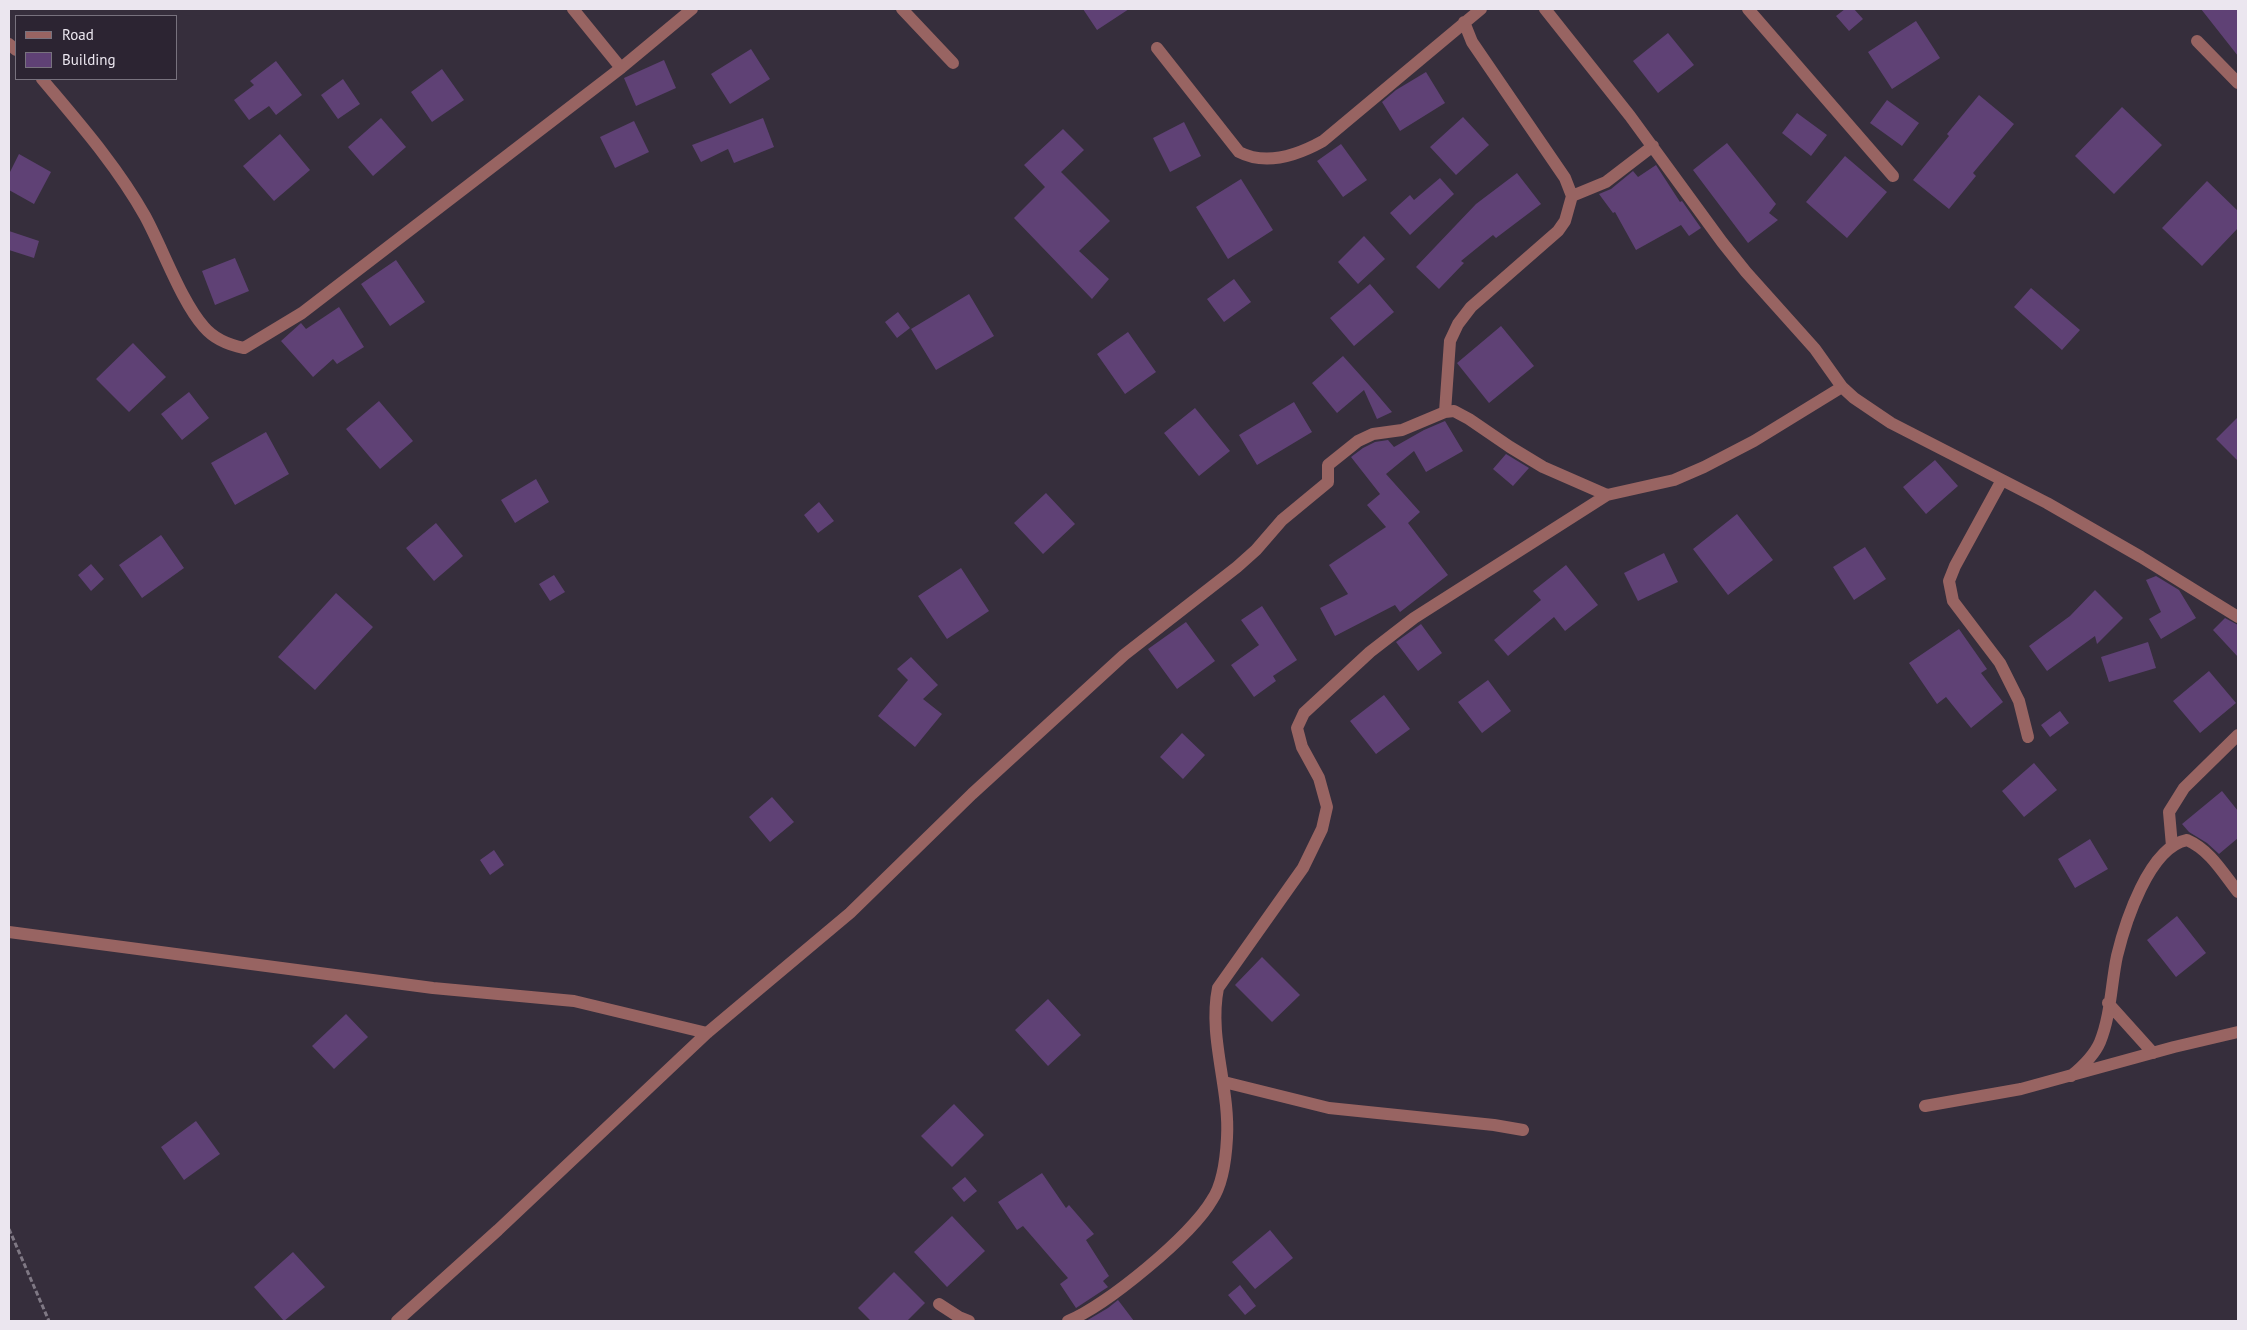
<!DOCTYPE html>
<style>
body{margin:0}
#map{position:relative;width:2247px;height:1330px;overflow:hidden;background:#362e3c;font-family:"PT Sans",sans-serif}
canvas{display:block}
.frame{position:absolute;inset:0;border:10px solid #ebe6ef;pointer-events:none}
.legend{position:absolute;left:15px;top:15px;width:162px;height:65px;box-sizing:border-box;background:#2c2432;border:1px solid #78727e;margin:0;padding:6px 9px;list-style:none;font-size:15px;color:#ebe6ef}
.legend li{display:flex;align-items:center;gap:10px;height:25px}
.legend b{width:25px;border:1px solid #78727e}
</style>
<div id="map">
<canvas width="2247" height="1330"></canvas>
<div class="frame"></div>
<ul class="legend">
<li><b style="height:6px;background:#986462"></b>Road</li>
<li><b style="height:14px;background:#5f4175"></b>Building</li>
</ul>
</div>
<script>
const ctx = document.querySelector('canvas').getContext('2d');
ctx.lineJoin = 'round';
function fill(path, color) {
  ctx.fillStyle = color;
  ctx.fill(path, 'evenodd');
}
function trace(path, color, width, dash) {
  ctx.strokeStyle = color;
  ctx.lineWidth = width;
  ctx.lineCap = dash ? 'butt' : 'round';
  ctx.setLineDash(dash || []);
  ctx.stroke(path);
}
const building = new Path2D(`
 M1083 9H1129L1097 30Z
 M1845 9H1854L1863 19 1849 31 1836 16Z
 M2201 9H2238V56Z
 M1916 21 1940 58 1892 89 1868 52Z
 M1668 33 1694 65 1658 93 1633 61Z
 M751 49 770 79 730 104 711 74Z
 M664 60 676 88 636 106 624 78Z
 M276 61 302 95 276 115 269 106 249 120 234 100 254 85 250 81Z
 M442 69 464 100 432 122 411 92Z
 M1426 72 1445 103 1400 131 1382 102 1396 90Z
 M343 79 360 104 338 119 321 95Z
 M1979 95 2014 124 1973 173 1976 176 1949 209 1913 180 1949 136 1947 134Z
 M1887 100 1919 123 1902 146 1870 123Z
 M2122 107 2162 145 2114 194 2075 156Z
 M1797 113 1827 135 1811 156 1782 133Z
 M1463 117 1489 145 1456 175 1430 147Z
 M381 118 406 147 373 176 348 147Z
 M763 118 774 147 734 163 728 149 701 162 692 145Z
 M634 121 649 152 615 168 600 137Z
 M1184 122 1201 156 1170 172 1153 138Z
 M1063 129 1084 150 1061 172 1110 221 1079 251 1109 279 1092 299 1014 218 1045 187 1024 165Z
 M280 134 310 170 274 201 243 166Z
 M1727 143 1776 204 1769 213 1778 220 1748 243 1693 170Z
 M1341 144 1367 180 1343 197 1317 161Z
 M19 154 51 172 34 204 9 190V174Z
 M1845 156 1887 192 1847 238 1806 202Z
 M1656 165 1680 202 1682 201 1701 228 1689 236 1681 225 1636 250 1615 212 1613 213 1599 194 1611 189 1633 171 1638 177Z
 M1517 173 1541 204 1496 238 1493 235 1461 261 1464 263 1439 289 1416 267 1476 204Z
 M1440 178 1454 194 1410 235 1390 213 1410 195 1414 200Z
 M1241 179 1273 230 1228 259 1196 207Z
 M2207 181 2238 211V228L2202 266 2162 228Z
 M9 231 39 241 34 258 9 250Z
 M1364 236 1385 259 1358 284 1338 262Z
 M235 258 249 291 215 305 202 271Z
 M396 260 425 302 390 326 361 284Z
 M1234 279 1251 302 1224 322 1207 299Z
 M1370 284 1394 312 1354 346 1330 318Z
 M2031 288 2080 330 2062 350 2014 307Z
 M969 294 994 336 936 370 911 329Z
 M339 307 364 347 337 364 333 359 313 377 281 341 301 323 306 329Z
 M898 312 910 328 897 338 885 322Z
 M1501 326 1534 366 1489 403 1457 363Z
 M1128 332 1156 372 1125 394 1097 354Z
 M133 343 166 377 129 412 96 379Z
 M1343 356 1369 385 1392 412 1377 419 1364 390 1337 413 1312 383Z
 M189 392 209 418 182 440 161 414Z
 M379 401 413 441 380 469 346 429Z
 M1294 402 1312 432 1257 465 1239 435Z
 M1195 408 1230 451 1199 476 1164 433Z
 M2238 417V461L2216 439Z
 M1445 421 1463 451 1426 472 1414 451 1386 474 1420 512 1408 523 1448 575 1400 612 1395 605 1335 636 1320 608 1348 594 1329 565 1386 527 1367 505 1380 494 1351 457 1363 448 1375 442 1388 440 1394 447 1424 430Z
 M266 432 289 474 235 505 211 463Z
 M1506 454 1529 468 1513 486 1493 469Z
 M1935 460 1958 486 1926 514 1903 487Z
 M536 479 549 502 515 523 501 500Z
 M1046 493 1075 524 1043 554 1014 523Z
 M819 502 834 521 818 533 804 515Z
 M1737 514 1773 560 1728 595 1693 549Z
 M436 523 463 556 434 581 406 548Z
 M161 535 184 568 142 598 119 565Z
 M1865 547 1886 579 1854 600 1833 567Z
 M1664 553 1678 582 1638 601 1624 573Z
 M91 564 104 579 91 591 78 575Z
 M1566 565 1598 605 1565 631 1554 617 1508 656 1494 640 1541 600 1533 591Z
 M961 568 989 611 947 639 918 596Z
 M554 575 565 592 550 601 539 584Z
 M2156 576 2179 590 2196 618 2161 639 2149 619 2161 612 2146 580Z
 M2095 590 2123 618 2097 644 2095 636 2047 671 2029 646 2070 616Z
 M336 593 373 627 315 690 278 657Z
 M1262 606 1297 660 1273 676 1276 681 1254 697 1231 665 1259 645 1241 620Z
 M2225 618 2238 625V657L2213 630Z
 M1186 622 1215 661 1177 689 1148 649Z
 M1421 624 1442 653 1418 671 1396 642Z
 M1959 629 1987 669 1981 673 2003 702 1971 728 1946 697 1937 704 1909 663Z
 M2148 642 2156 668 2109 682 2101 657Z
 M911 657 938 685 923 699 942 714 915 747 878 716 908 680 897 669Z
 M2209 671 2236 703 2200 733 2173 701Z
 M1488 680 1511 711 1482 733 1458 702Z
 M1384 695 1410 729 1376 754 1350 721Z
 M2060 711 2069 723 2050 737 2041 725Z
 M1182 733 1205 755 1183 779 1160 757Z
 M2034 763 2057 790 2024 817 2002 791Z
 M2222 791 2238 811V838L2219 854 2207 843 2189 832 2182 824Z
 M772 797 794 822 770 842 749 817Z
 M2090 839 2108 869 2075 888 2058 859Z
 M494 850 504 865 490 875 480 860Z
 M2177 916 2206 953 2176 977 2147 940Z
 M1262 957 1300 995 1272 1022 1235 985Z
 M1048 999 1081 1035 1048 1066 1015 1030Z
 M346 1014 368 1037 334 1069 312 1046Z
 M954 1104 984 1135 952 1167 921 1136Z
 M196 1121 220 1154 184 1180 161 1147Z
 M1042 1173 1066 1208 1069 1205 1094 1234 1086 1240 1109 1276 1103 1281 1108 1287 1076 1308 1060 1284 1068 1278 1023 1226 1017 1230 998 1202Z
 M965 1177 977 1191 964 1202 952 1188Z
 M952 1216 985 1251 947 1287 914 1252Z
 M1270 1230 1293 1258 1255 1289 1232 1262Z
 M293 1252 325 1287 284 1321 254 1287Z
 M894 1272 925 1303 907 1321H871L858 1308Z
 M1240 1285 1256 1306 1245 1315 1228 1295Z
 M1118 1300 1134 1321H1086L1108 1308Z`);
const path = new Path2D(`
 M9 1229 49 1321`);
const minor = new Path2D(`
 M573 9 621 68
 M902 9 953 63
 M1545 9 1630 116 1722 242 1746 272 1815 349 1842 387 1854 398 1891 423 2047 503 2141 557 2238 617
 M1748 9 1893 176
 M2197 41 2238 83
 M9 44 16 50
 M1157 48 1239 152C1266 166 1298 155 1323 141L1481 9
 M42 79C79 123 117 166 145 216 163 249 181 301 204 327 215 340 229 345 244 348L302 313 621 68 692 9
 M1572 196 1606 182 1653 146
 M1445 412 1450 341 1458 324 1471 307 1558 231 1565 221 1572 196 1565 178 1472 42 1464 22
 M2002 480 1955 566 1949 581 1953 601 2000 663 2019 701 2028 737
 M2172 846 2169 812 2184 788 2238 735
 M9 932 433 988 574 1001 707 1033
 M2108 1003 2153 1053
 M2071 1076C2082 1067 2094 1056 2100 1042 2111 1015 2111 984 2117 956 2125 923 2149 847 2187 840 2210 850 2223 873 2238 892
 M1224 1082 1329 1108 1494 1125 1523 1130
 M1925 1106 2021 1089 2174 1047 2238 1032
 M939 1304 959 1317 969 1321
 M397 1321 498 1230 707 1033 850 913 972 794 1124 655 1237 567 1256 550 1282 520 1328 482V465L1358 441 1373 434 1402 430 1445 412 1454 411 1469 419 1510 447 1543 467 1607 495 1674 480 1704 467 1754 441 1842 387
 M1068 1321C1106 1306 1192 1235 1212 1200 1223 1184 1226 1157 1227 1138 1230 1088 1208 1037 1218 988L1303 868 1322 829 1327 807 1319 778 1302 747 1297 728 1304 713 1370 652 1414 618 1607 495`);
fill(building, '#5f4175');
trace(path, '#7f7884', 3, [5, 2.5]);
trace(minor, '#986462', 12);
</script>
